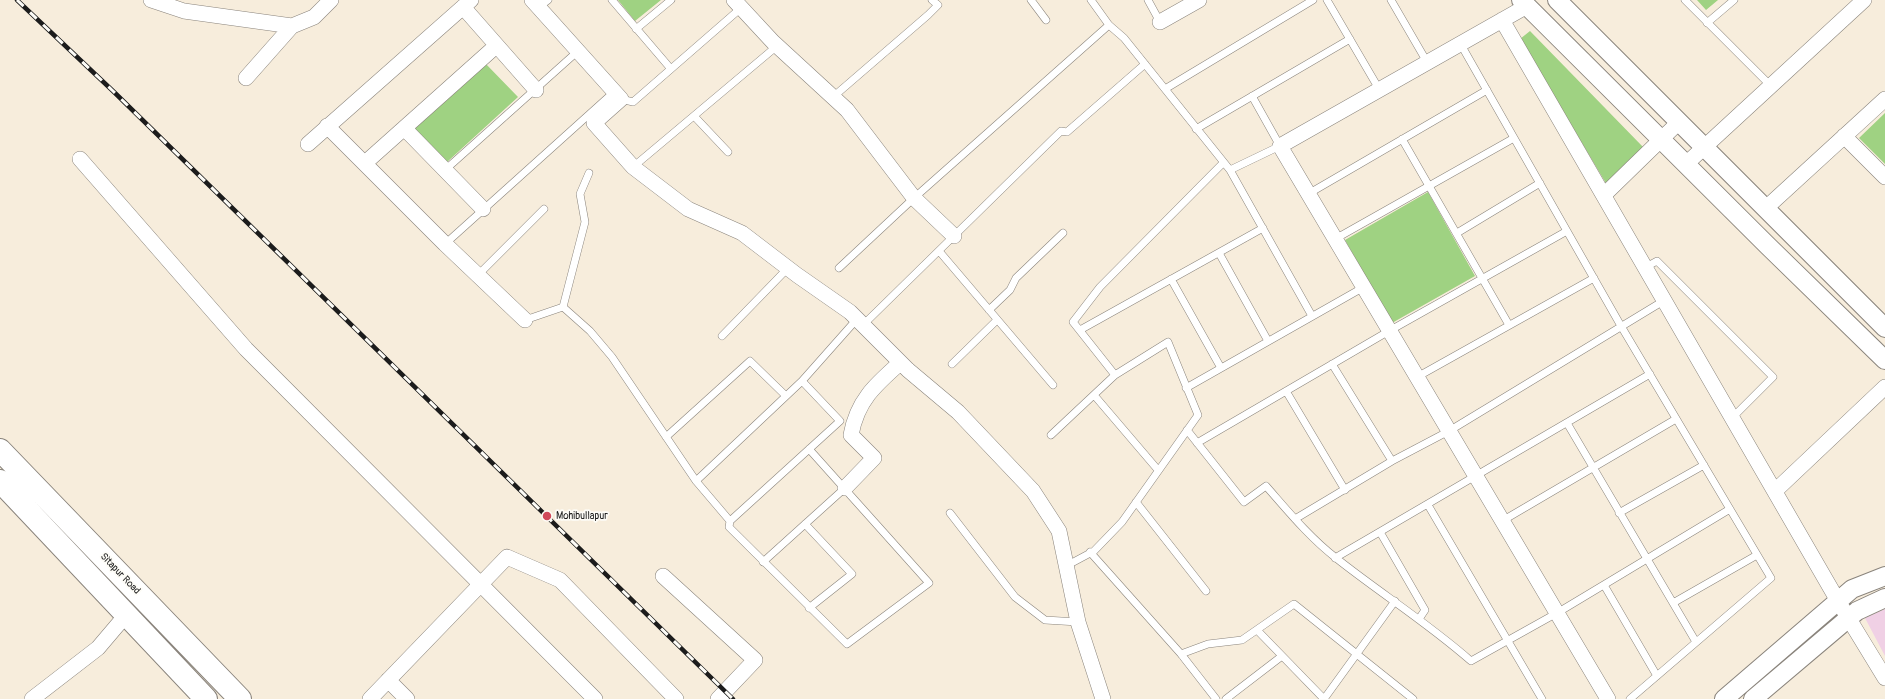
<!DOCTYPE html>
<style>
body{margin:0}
canvas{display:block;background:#f7eddc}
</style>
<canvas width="1885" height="699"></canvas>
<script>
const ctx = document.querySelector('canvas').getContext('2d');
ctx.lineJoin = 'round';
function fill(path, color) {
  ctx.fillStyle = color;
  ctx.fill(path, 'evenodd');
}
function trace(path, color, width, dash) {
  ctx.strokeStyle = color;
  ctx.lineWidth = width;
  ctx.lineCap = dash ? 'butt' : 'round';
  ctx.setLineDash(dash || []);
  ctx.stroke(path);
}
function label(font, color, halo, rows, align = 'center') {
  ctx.font = font + ' Pangolin,sans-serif';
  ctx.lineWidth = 3.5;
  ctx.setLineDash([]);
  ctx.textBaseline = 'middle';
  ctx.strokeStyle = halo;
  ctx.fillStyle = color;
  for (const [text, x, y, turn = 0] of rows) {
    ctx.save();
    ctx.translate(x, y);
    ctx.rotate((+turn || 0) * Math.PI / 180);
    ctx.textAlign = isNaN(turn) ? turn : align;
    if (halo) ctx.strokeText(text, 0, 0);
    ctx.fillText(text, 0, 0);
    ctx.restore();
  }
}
const built = new Path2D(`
 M1885 609V656L1865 618Z`);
const green = new Path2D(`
 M618 0H661L635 21Z
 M1697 0H1718L1706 10Z
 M1530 31 1643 147 1607 185 1520 39Z
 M485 63 518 97 446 163 413 128Z
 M1885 113V164L1859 138Z
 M1428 192 1475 276 1392 323 1345 240Z`);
const service = new Path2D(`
 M612 0 671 69
 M1031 0 1046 20
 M1091 0 1109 25 1124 38 1230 170 1312 316
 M1148 0 1160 22
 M1327 0 1379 89
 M1391 0 1427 62
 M1685 0 1771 86
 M539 7 548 0
 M1707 23 1734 0
 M636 29 671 0
 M1460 43 1621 326 1771 578 1630 699
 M1165 89 1313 0
 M833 97 928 15 938 5 932 0
 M621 99 633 102 741 8
 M694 116 728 152
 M1196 129 1350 39
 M1402 139 1509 325
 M633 167 777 46
 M445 170 578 51
 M1230 170 1280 146 1252 96
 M1308 194 1487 90
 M1457 233 1540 183
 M1335 239 1514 138
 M445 244 614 92
 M939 251 1053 385
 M1219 253 1268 341
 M1646 267 1657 261 1773 377 1732 418
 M839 268 914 198 1109 25
 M478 275 544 209
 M1171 279 1221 368
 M563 307 590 331 612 357 696 481 730 521 729 527 847 644 929 583 809 449
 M989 310 1010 290 1016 278 1063 233
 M525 320 563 307 585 222 580 194 589 173
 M863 325 1061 131 1067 132 1145 64
 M1080 330 1263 228
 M722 336 788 268
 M952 364 997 320
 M1332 364 1392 461
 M1115 375 1073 322 1100 287 1223 163
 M1417 377 1594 278
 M1186 388 1364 287
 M1286 391 1345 490
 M1094 395 1158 470
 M1567 423 1696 642
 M1187 430 1244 502 1266 486C1288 511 1309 537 1336 558 1380 593 1428 623 1471 661L1557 613 1730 509
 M1051 435 1115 375 1168 342 1198 415 1122 522 1094 551 1066 566
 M666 437 750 361 786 396
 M1197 443 1389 331 1567 231
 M696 481 802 381 857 319
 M1136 502 1206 591
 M1428 505 1542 699
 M950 513 1015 597 1045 620 1078 622
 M1619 513 1704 465
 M1295 519 1392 461 1449 431 1665 300
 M730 521 840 421 802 381
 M1502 521 1676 419
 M805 524 852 574 809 608
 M1380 532 1425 610 1419 619
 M1090 552 1181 654 1216 699
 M1335 558 1650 374
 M763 562 845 488
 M1604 585 1657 676
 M1673 603 1757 555
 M1257 630 1324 699
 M1181 654 1208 644 1242 640 1294 604 1413 699
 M1226 699 1282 656
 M1324 699 1395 601`);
const minor = new Path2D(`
 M151 0 184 11 292 26 314 17 331 0
 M532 0 621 99 594 123 633 167 688 209 742 233 797 275 850 312 908 370 958 412 1033 491 1059 531 1078 622 1103 699
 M734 0 773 42 847 110 914 198 954 236
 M1527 6 1280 146 1608 699
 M463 7 536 90
 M1502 20 1838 601 1885 678
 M1160 22 1199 0
 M246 78 292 26
 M327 126 445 244 525 320
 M404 128 483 209
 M1844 136 1885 177
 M308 144 471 0
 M80 159 246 349 595 699
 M365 163 496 46
 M1686 164 1864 0
 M1604 195 1679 122
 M1766 208 1885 99
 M845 488 874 458 851 435C857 401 875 385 900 363
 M1775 491 1885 387
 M663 576 755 660 718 699
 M388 680 407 699
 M32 699 98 648 126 615
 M370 699 507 557 560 580 676 699`);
const tertiary = new Path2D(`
 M1521 0 1768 246 1885 360
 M1557 0 1885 328
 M1724 699 1852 589 1885 576
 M1753 699 1857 611 1885 598`);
const primary = new Path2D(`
 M0 450 240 699
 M0 481 206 699`);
const rail = new Path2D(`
 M17 0 114 92 733 699`);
const markers = [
 [547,516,5,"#d1495b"]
];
const poiNames = [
 ["Mohibullapur",556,516]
];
const streetNames = [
 ["Sitapur Road",120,574,46]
];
fill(built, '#f0d0e5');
fill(green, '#9fd282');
trace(service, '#8a847c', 8);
trace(minor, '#8a847c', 16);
trace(tertiary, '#8a847c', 20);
trace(primary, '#8a847c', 24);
trace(service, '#fff', 7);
trace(minor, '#fff', 15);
trace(tertiary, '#fff', 18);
trace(primary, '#fff', 22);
trace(rail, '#1c1c1c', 4.5);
trace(rail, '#fdfcf7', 3, [9]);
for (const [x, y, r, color] of markers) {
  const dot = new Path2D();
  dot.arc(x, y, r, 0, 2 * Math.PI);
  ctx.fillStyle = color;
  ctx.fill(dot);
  trace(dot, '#fdfcf7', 1.5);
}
label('10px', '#1c1c1c', '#fdfcf7', poiNames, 'left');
label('10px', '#1c1c1c', '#fdfcf7', streetNames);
</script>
